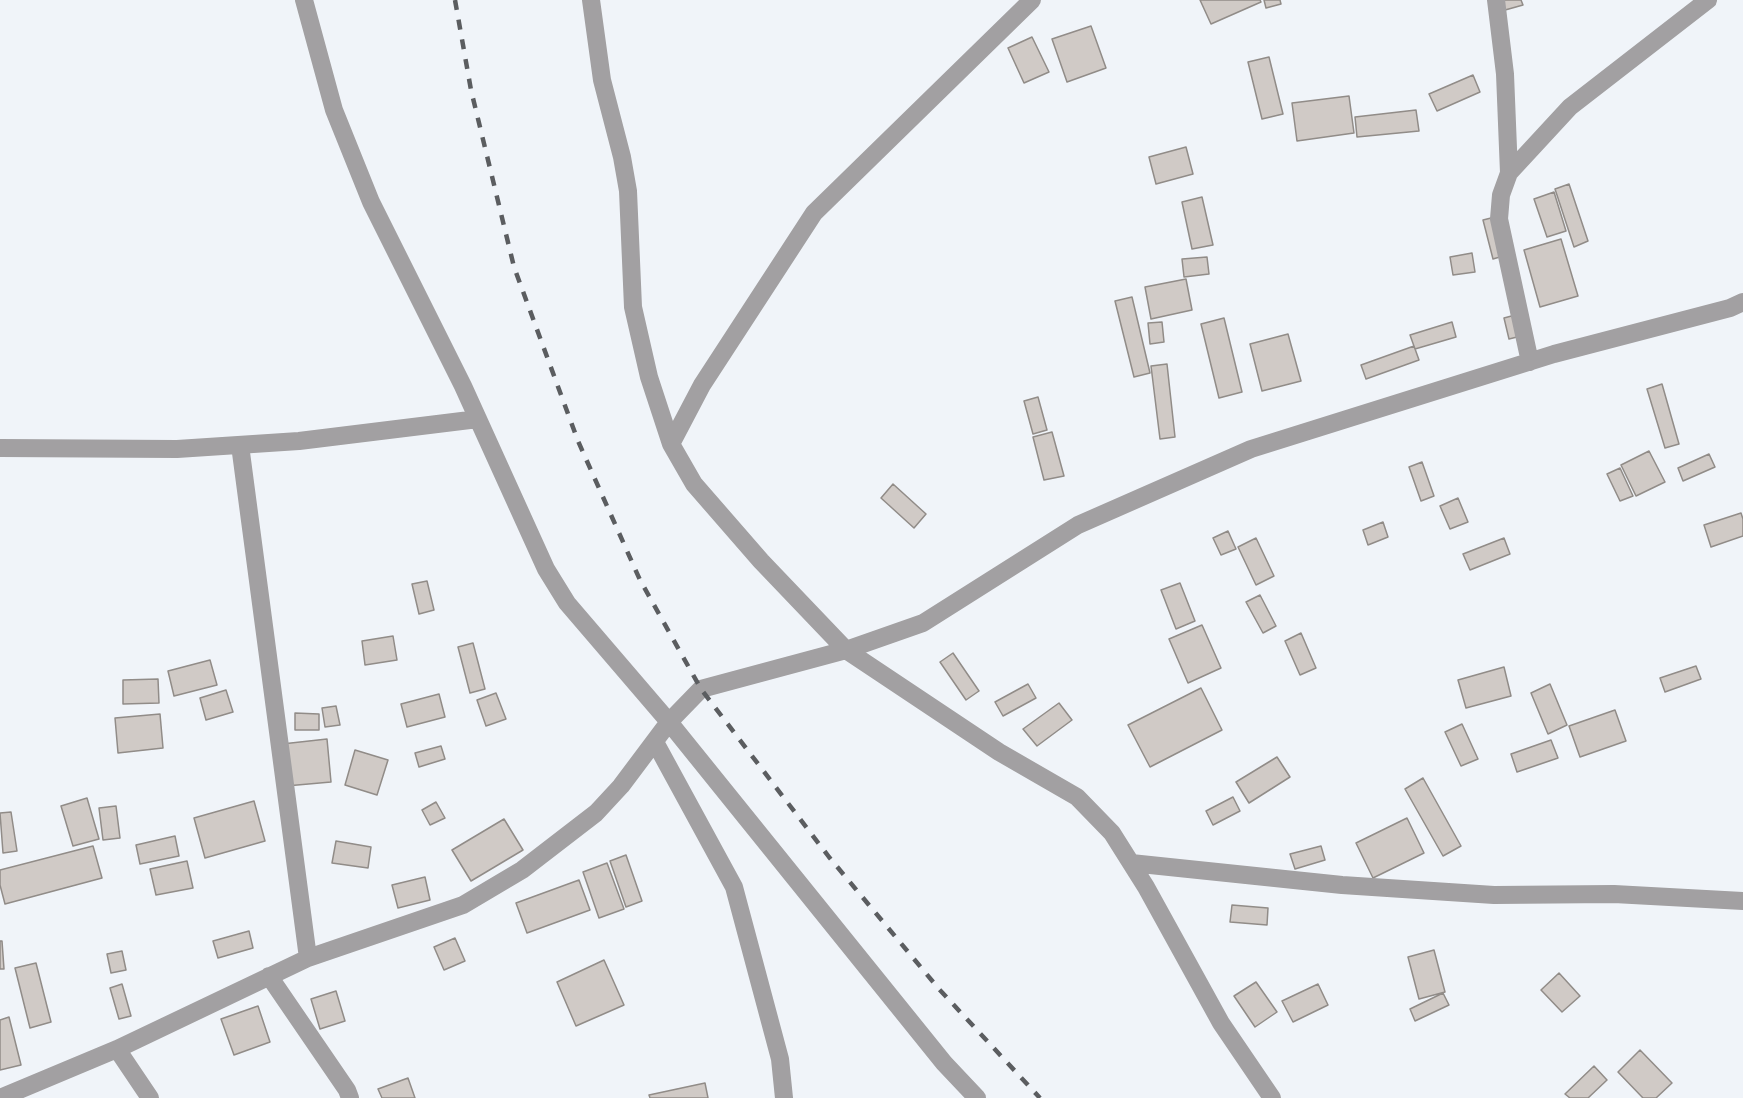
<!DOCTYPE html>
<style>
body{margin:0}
canvas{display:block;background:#f0f4f9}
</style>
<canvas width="1743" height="1098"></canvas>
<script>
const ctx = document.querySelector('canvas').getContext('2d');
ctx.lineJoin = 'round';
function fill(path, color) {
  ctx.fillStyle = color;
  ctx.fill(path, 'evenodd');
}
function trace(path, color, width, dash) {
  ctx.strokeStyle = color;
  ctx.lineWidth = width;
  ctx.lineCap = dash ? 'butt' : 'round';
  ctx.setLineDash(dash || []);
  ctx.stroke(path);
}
const building = new Path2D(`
 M1200 0H1260L1261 2 1211 24Z
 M1264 0H1280L1281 4 1266 8Z
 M1495 0H1521L1523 5 1498 12Z
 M1091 26 1106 68 1067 82 1052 39Z
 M1032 37 1049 72 1024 83 1008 48Z
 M1269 57 1283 114 1262 119 1248 62Z
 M1473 75 1480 92 1437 111 1429 94Z
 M1349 96 1354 133 1297 141 1292 103Z
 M1416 110 1419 131 1357 137 1355 117Z
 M1186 147 1193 174 1156 184 1149 157Z
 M1569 184 1588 241 1574 247 1555 189Z
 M1554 192 1566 231 1547 237 1534 199Z
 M1202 197 1213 245 1192 249 1182 202Z
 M1499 216 1510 254 1493 259 1483 220Z
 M1561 239 1578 296 1540 307 1524 250Z
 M1472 253 1475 272 1453 275 1450 257Z
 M1207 257 1209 274 1184 277 1182 259Z
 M1186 279 1192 310 1151 319 1145 287Z
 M1132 297 1150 373 1134 377 1115 301Z
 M1519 314 1525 335 1509 339 1504 318Z
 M1224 318 1242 392 1219 398 1201 324Z
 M1162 322 1164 342 1150 344 1148 323Z
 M1452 322 1456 337 1415 349 1410 335Z
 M1288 334 1301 381 1262 391 1250 344Z
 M1414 346 1419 360 1366 379 1361 365Z
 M1167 364 1175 437 1160 439 1151 366Z
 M1662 384 1679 444 1665 448 1647 389Z
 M1038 397 1047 430 1033 434 1024 401Z
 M1052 432 1064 476 1044 480 1033 437Z
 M1649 451 1665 482 1636 496 1621 465Z
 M1709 454 1715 467 1683 481 1678 468Z
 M1422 462 1434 496 1421 501 1409 467Z
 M1620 468 1633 496 1620 501 1607 474Z
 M893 484 926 514 914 528 881 498Z
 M1458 498 1468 522 1450 529 1440 506Z
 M1741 513 1743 519V536L1711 547 1704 525Z
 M1383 522 1388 537 1368 545 1363 530Z
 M1228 531 1236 549 1221 555 1213 538Z
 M1256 538 1274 576 1256 585 1238 547Z
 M1504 538 1510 554 1470 570 1463 554Z
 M427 581 434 610 419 614 412 584Z
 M1180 583 1195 621 1176 629 1161 590Z
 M1260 595 1276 626 1263 633 1246 602Z
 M1202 625 1221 668 1188 683 1169 639Z
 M1301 633 1316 668 1300 675 1285 641Z
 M393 636 397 660 365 665 362 641Z
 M473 643 485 689 470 693 458 647Z
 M953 653 979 691 966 700 940 662Z
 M210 660 217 685 174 696 168 671Z
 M1696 666 1701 679 1665 692 1660 678Z
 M1504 667 1511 696 1466 708 1458 680Z
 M158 679 159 703 123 704V680Z
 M1028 684 1036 698 1003 716 995 702Z
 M1550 684 1567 725 1548 734 1531 693Z
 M1201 688 1222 730 1150 767 1128 725Z
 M226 690 233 712 206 720 200 698Z
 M496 693 506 719 486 726 477 700Z
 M439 694 445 717 407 727 401 704Z
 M1059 703 1072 720 1037 746 1023 729Z
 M336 706 340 725 325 727 322 708Z
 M1615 710 1626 741 1580 757 1569 726Z
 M295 713 319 714V730H295Z
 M160 714 163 748 118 753 115 718Z
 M1462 724 1478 759 1461 766 1445 732Z
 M327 739 331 782 286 786 282 744Z
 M1551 740 1558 758 1517 772 1511 754Z
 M441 746 445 759 419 767 415 753Z
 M355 750 388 760 377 795 345 785Z
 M1277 757 1290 777 1249 803 1236 782Z
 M1423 778 1461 846 1443 856 1405 789Z
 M1233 797 1240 811 1213 825 1206 811Z
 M87 798 99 839 73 846 61 806Z
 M254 801 265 841 205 858 194 818Z
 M436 802 445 818 430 825 422 810Z
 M116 806 120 838 103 840 99 808Z
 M11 812 17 851 3 853 0 813Z
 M1407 818 1424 853 1373 878 1356 843Z
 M504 819 523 850 471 881 452 850Z
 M175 836 179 856 140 864 136 845Z
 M336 841 371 847 368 868 332 863Z
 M93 846 102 878 5 904 0 885V870Z
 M1321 846 1325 860 1295 869 1290 854Z
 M626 855 642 901 626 907 610 861Z
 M187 861 193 888 156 895 150 869Z
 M607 863 624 909 599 918 583 872Z
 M425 877 430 900 398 908 392 885Z
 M579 880 590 910 527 933 516 903Z
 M1232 905 1268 908 1267 925 1230 922Z
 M249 931 253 948 218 958 213 941Z
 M455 938 465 961 444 970 434 947Z
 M0 941H2L4 969H0Z
 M1434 950 1445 992 1419 999 1408 957Z
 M122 951 126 970 111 973 107 954Z
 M604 960 624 1005 576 1026 557 982Z
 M36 963 51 1022 30 1028 15 968Z
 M1559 973 1580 996 1562 1012 1541 990Z
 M1256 982 1277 1012 1255 1027 1234 996Z
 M122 984 131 1016 119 1019 110 988Z
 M1318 984 1328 1005 1293 1022 1282 1001Z
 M336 991 345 1021 320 1029 311 999Z
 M1443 993 1449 1005 1415 1021 1410 1009Z
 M258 1006 270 1042 234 1055 221 1019Z
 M9 1017 21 1065 0 1070V1020Z
 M1640 1050 1672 1083 1656 1098H1643L1618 1072Z
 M1594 1066 1607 1080 1588 1098H1570L1565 1094Z
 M408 1078 415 1098H382L378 1089Z
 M705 1083 708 1098H650L649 1095Z`);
const street = new Path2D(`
 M304 0 334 110 371 202 463 386 546 569 567 603 669 722 944 1063 977 1098
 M591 0 602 80 622 157 628 191 633 307 649 377 671 444 694 484 761 561 846 650 999 752 1077 797 1112 833 1146 887 1221 1023 1272 1098
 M1496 0 1505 74 1509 173
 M1530 362 1499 219 1501 195 1509 173 1570 107 1708 0
 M671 444 702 385 814 213 1032 0
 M240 445 308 958
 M0 448 177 449 299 441 478 419
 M655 742 734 887 780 1059 784 1098
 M1131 863 1342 885 1494 895 1614 894 1743 901
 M269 976 347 1090 350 1098
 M117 1049 150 1098
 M0 1098 117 1049 308 958 463 905 522 870 596 813 621 786 669 722 701 689 846 650 923 623 1078 525 1251 449 1554 354 1730 308 1743 302`);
const rail = new Path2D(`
 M455 0 471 90 514 267 578 441 640 580 701 689 829 857 939 989 1040 1098`);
fill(building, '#d0cac6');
trace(building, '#918c88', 1.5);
trace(street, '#a2a0a2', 18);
trace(rail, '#5b5d60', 4.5, [10, 10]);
</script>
